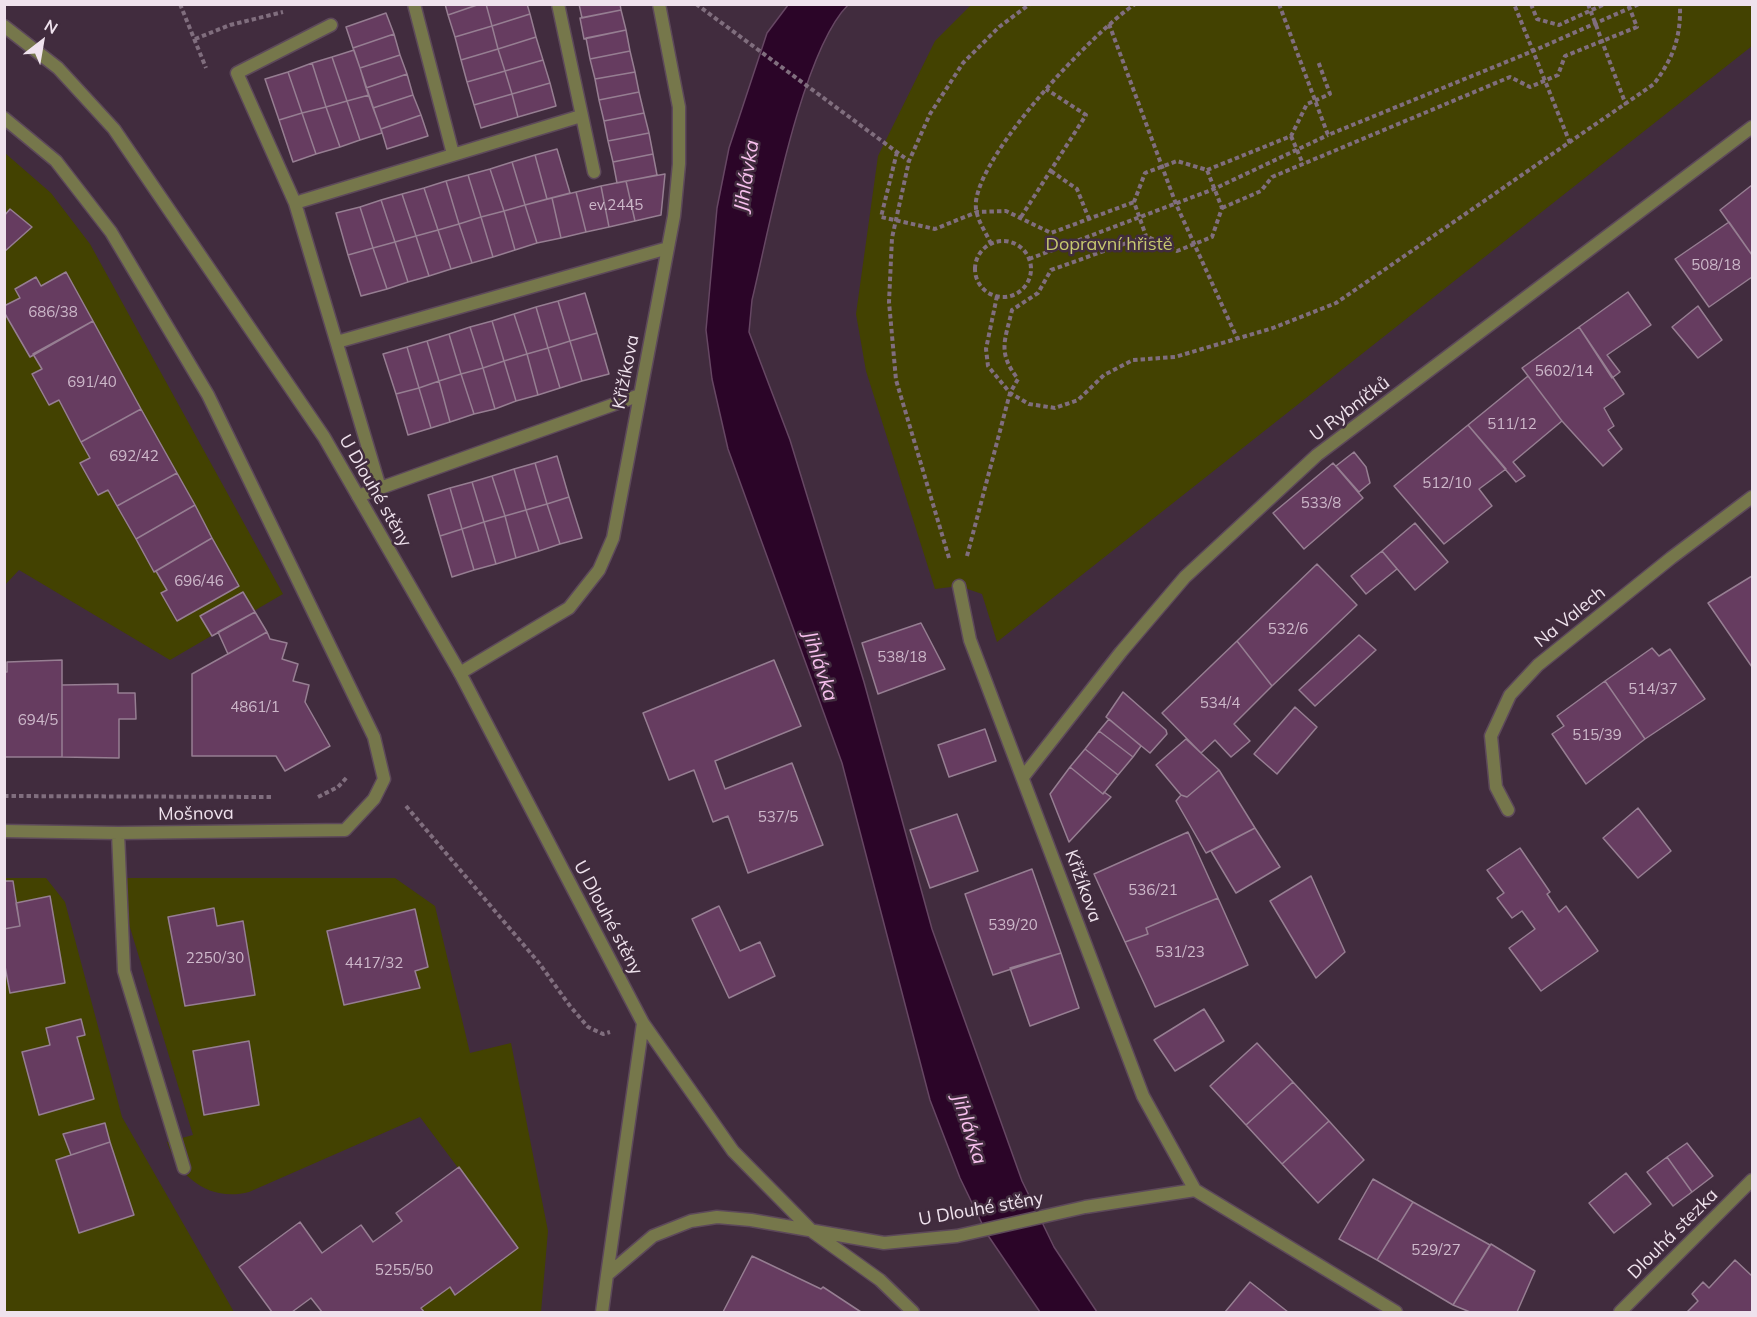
<!DOCTYPE html>
<meta charset="utf-8">
<style>
body{margin:0}
#map{position:relative;width:1757px;height:1317px;overflow:hidden;background:#412c3e;font-family:Mulish,sans-serif}
canvas{display:block}
.frame{position:absolute;inset:0;border:6px solid #efe2ed;pointer-events:none}
.north{position:absolute;left:12px;top:12px;width:60px;height:60px;-webkit-text-stroke:4px #412c3e;paint-order:stroke;rotate:31deg;font-size:16px;font-weight:700;line-height:24px;text-align:center;color:#efe2ed}
.north::after{content:'';display:block;margin:auto;width:21px;height:27px;background:#efe2ed;clip-path:polygon(50% 0,100% 100%,50% 72%,0 100%)}
</style>
<div id="map">
<canvas width="1757" height="1317"></canvas>
<div class="frame"></div>
<div class="north">N</div>
</div>
<script>
const ctx = document.querySelector('canvas').getContext('2d');
ctx.lineJoin = 'round';
function fill(path, color) {
  ctx.fillStyle = color;
  ctx.fill(path, 'evenodd');
}
function trace(path, color, width, dash) {
  ctx.strokeStyle = color;
  ctx.lineWidth = width;
  ctx.lineCap = dash ? 'butt' : 'round';
  ctx.setLineDash(dash || []);
  ctx.stroke(path);
}
function label(font, color, halo, rows, align = 'center') {
  ctx.font = font + ' Mulish,sans-serif';
  ctx.lineWidth = 5;
  ctx.setLineDash([]);
  ctx.textBaseline = 'middle';
  ctx.strokeStyle = halo;
  ctx.fillStyle = color;
  for (const [text, x, y, turn = 0] of rows) {
    ctx.save();
    ctx.translate(x, y);
    ctx.rotate((+turn || 0) * Math.PI / 180);
    ctx.textAlign = isNaN(turn) ? turn : align;
    if (halo) ctx.strokeText(text, 0, 0);
    ctx.fillText(text, 0, 0);
    ctx.restore();
  }
}
const green = new Path2D(`
 M971 5H1752V46L997 642 982 594 959 586 935 589 866 371 856 314 878 156 935 41Z
 M5 153 51 193 90 244 283 594 170 660 19 570 5 585Z
 M5 878H46L65 902 122 1117 234 1312H5Z
 M115 878H395L435 906 470 1053 511 1043 548 1231 541 1312H424L421 1308 450 1287 455 1294 518 1248 420 1117 249 1192C210 1202 179 1178 167 1142L193 1135Z`);
const water = new Path2D(`
 M788 5H848C801 52 769 230 752 300L749 332 790 440 864 682 932 929 1022 1181 1054 1247 1097 1312H1040L987 1234 960 1178 930 1100 842 763 728 449 712 379 706 330 717 208 729 148 767 33Z`);
const building = new Path2D(`
 M445 4H480L448 15Z
 M480 4H486L492 26 455 37 448 15Z
 M486 4H527L530 14 492 26Z
 M579 4H620L621 10 582 18Z
 M621 10 626 30 584 39 580 18Z
 M386 13 394 34 353 48 346 27Z
 M530 14 536 37 498 49 492 26Z
 M492 26 498 49 461 60 455 37Z
 M626 30 630 51 590 59 586 38Z
 M394 34 400 55 360 68 353 48Z
 M536 37 543 60 505 71 498 49Z
 M498 49 505 71 467 82 461 60Z
 M354 50 369 95 347 101 332 57Z
 M630 51 635 72 595 79 590 59Z
 M400 55 407 74 366 88 360 68Z
 M332 57 347 101 326 107 312 63Z
 M543 60 550 83 512 94 505 71Z
 M312 63 326 107 302 113 288 72Z
 M505 71 512 94 474 105 467 82Z
 M288 72 302 113 279 120 265 79Z
 M635 72 639 92 599 100 595 79Z
 M407 74 413 95 373 108 366 88Z
 M550 83 556 106 518 117 512 94Z
 M639 92 644 113 604 121 599 100Z
 M512 94 518 117 481 128 474 105Z
 M369 95 382 133 360 140 347 101Z
 M413 95 421 115 381 129 373 108Z
 M347 101 360 140 340 147 326 107Z
 M326 107 340 147 316 154 302 113Z
 M302 113 316 154 293 162 279 120Z
 M644 113 649 133 608 141 604 121Z
 M421 115 428 136 387 149 381 129Z
 M649 133 653 154 613 162 608 141Z
 M557 149 570 193 547 199 535 155Z
 M653 154 657 175 617 183 613 162Z
 M535 155 547 199 525 205 512 162Z
 M512 162 525 205 504 211 490 169Z
 M490 169 504 211 481 217 468 175Z
 M665 174 661 215 635 221 626 181Z
 M468 175 481 217 459 224 446 181Z
 M446 181 459 224 438 230 424 188Z
 M626 181 635 221 609 227 601 186Z
 M1752 185V255L1720 210Z
 M601 186 609 227 586 232 576 192Z
 M424 188 438 230 416 236 402 194Z
 M576 192 586 232 561 238 552 198Z
 M402 194 416 236 395 242 381 200Z
 M552 198 561 238 537 243 525 205Z
 M381 200 395 242 373 248 360 207Z
 M525 205 537 243 515 250 504 211Z
 M360 207 373 248 348 255 336 213Z
 M10 209 32 227 4 252V216Z
 M504 211 515 250 493 257 481 217Z
 M481 217 493 257 472 263 459 224Z
 M1729 222 1752 255V277L1709 307 1675 259Z
 M459 224 472 263 451 269 438 230Z
 M438 230 451 269 429 276 416 236Z
 M416 236 429 276 408 282 395 242Z
 M395 242 408 282 387 289 373 248Z
 M373 248 387 289 361 296 348 255Z
 M66 272 93 321 30 357 4 312V306L20 298 15 289 36 277 41 286Z
 M1628 292 1651 325 1607 355 1620 372 1612 378 1579 327Z
 M585 293 597 333 570 341 558 301Z
 M558 301 570 341 548 348 536 307Z
 M1698 306 1722 340 1698 358 1672 327Z
 M536 307 548 348 527 354 514 314Z
 M514 314 527 354 504 361 492 321Z
 M93 321 141 409 81 442 59 400 49 405 32 374 42 369 33 354Z
 M492 321 504 361 483 368 470 327Z
 M470 327 483 368 461 374 449 334Z
 M1579 327 1624 394 1604 408 1614 426 1608 430 1622 449 1603 466 1562 421 1522 368Z
 M597 333 609 374 582 381 570 341Z
 M449 334 461 374 439 381 427 341Z
 M427 341 439 381 419 388 407 347Z
 M570 341 582 381 560 388 548 348Z
 M407 347 419 388 396 394 383 354Z
 M548 348 560 388 538 395 527 354Z
 M527 354 538 395 516 401 504 361Z
 M504 361 516 401 495 409 483 368Z
 M483 368 495 409 474 414 461 374Z
 M461 374 474 414 450 422 439 381Z
 M1528 376 1562 421 1513 462 1525 476 1516 482 1468 425Z
 M439 381 450 422 431 428 419 388Z
 M419 388 431 428 408 435 396 394Z
 M141 409 177 473 117 506 108 490 98 495 80 463 90 458 81 442Z
 M1468 425 1506 469 1479 489 1492 506 1444 544 1394 486Z
 M1354 452 1366 467 1370 483 1359 492 1336 466Z
 M557 456 569 497 547 504 535 463Z
 M535 463 547 504 526 510 514 469Z
 M1333 463 1363 498 1304 549 1273 513Z
 M514 469 526 510 505 516 492 476Z
 M177 473 195 505 136 539 117 506Z
 M492 476 505 516 484 522 472 482Z
 M472 482 484 522 462 529 450 488Z
 M450 488 462 529 440 536 428 495Z
 M569 497 582 538 560 544 547 504Z
 M547 504 560 544 539 551 526 510Z
 M195 505 212 538 154 572 136 539Z
 M526 510 539 551 516 558 505 516Z
 M505 516 516 558 496 564 484 522Z
 M484 522 496 564 474 570 462 529Z
 M1415 523 1448 562 1415 590 1382 551Z
 M462 529 474 570 452 577 440 536Z
 M212 538 239 586 177 621 161 593 167 590 156 571Z
 M1382 551 1397 569 1366 594 1351 576Z
 M1317 564 1357 605 1272 686 1237 641Z
 M1752 576V667L1708 603Z
 M243 592 255 612 212 636 200 616Z
 M255 612 267 632 228 654 218 632Z
 M921 623 945 669 878 694 862 643Z
 M267 632 270 639 287 643 282 659 298 664 293 681 309 685 305 702 330 746 285 771 276 756H192V674Z
 M1359 635 1376 650 1315 706 1299 690Z
 M1237 641 1272 686 1234 724 1250 741 1231 757 1215 740 1201 753 1162 713Z
 M1652 648 1659 656 1670 649 1705 699 1645 739 1605 681Z
 M62 660V757H4V672H7V662Z
 M774 660 801 726 715 761 725 789 792 763 823 845 748 873 728 816 713 822 694 770 669 780 643 713Z
 M1605 681 1645 739 1586 784 1552 734 1564 726 1557 716Z
 M118 684V693H135L136 719H119V758L62 757V685Z
 M1123 692 1166 730 1167 734 1150 753 1106 717Z
 M1295 707 1317 727 1277 774 1254 754Z
 M1109 719 1141 746 1133 757 1099 731Z
 M985 729 996 761 949 777 938 745Z
 M1099 731 1133 757 1118 775 1085 749Z
 M1186 739 1219 770 1187 797 1181 795 1156 765Z
 M1085 749 1118 775 1103 794 1070 767Z
 M1070 767 1103 794 1104 792 1111 797 1069 842 1050 794Z
 M1219 770 1255 828 1206 853 1176 801 1181 795 1187 797Z
 M1638 808 1671 851 1638 878 1603 838Z
 M957 814 978 871 930 888 910 830Z
 M1255 828 1280 867 1236 893 1211 851Z
 M1188 832 1218 898 1146 928 1148 934 1125 942 1094 874Z
 M1520 848 1550 892 1547 894 1559 912 1566 906 1598 951 1541 991 1509 948 1535 929 1522 911 1512 918 1497 898 1504 893 1487 870Z
 M1032 869 1061 953 993 975 965 894Z
 M1311 876 1345 952 1316 978 1270 901Z
 M4 881H13L20 926 4 929Z
 M50 896 65 983 10 993 4 961V929L20 926 16 903Z
 M1218 898 1248 965 1155 1007 1125 942 1148 934 1146 928Z
 M719 906 740 951 760 942 775 976 729 998 692 919Z
 M214 908 217 926 243 921 255 995 185 1006 168 917Z
 M415 909 428 967 415 971 420 988 344 1005 327 931Z
 M1061 953 1079 1008 1030 1026 1010 968Z
 M1204 1009 1224 1041 1175 1071 1154 1040Z
 M81 1019 85 1035 77 1037 94 1099 39 1115 22 1052 50 1045 46 1028Z
 M249 1041 259 1105 204 1115 193 1051Z
 M1257 1043 1293 1082 1246 1125 1210 1086Z
 M1293 1082 1329 1121 1282 1164 1246 1125Z
 M1329 1121 1364 1160 1318 1203 1282 1164Z
 M105 1123 110 1142 71 1155 63 1134Z
 M110 1142 134 1215 79 1233 56 1160Z
 M1687 1143 1713 1176 1692 1192 1667 1157Z
 M1667 1157 1692 1192 1673 1206 1647 1172Z
 M459 1167 518 1248 455 1295 450 1287 421 1308 424 1312H322L311 1298 292 1312H272L239 1267 300 1222 322 1253 361 1225 373 1242 402 1221 396 1213Z
 M1626 1173 1651 1204 1614 1233 1589 1203Z
 M1373 1179 1413 1202 1377 1260 1339 1239Z
 M1413 1202 1490 1245 1453 1305 1377 1260Z
 M1491 1244 1535 1271 1517 1312H1470L1453 1305Z
 M752 1256 821 1289 823 1287 861 1312H723Z
 M1735 1260 1752 1276V1312H1687L1698 1301 1692 1294 1703 1282 1709 1288Z
 M1250 1282 1288 1312H1225Z`);
const path = new Path2D(`
 M180 4 206 68
 M696 4 909 161
 M1279 4 1328 135 1533 51 1514 4
 M1531 4 1537 19 1559 25 1605 4
 M1588 4 1626 105
 M1109 24 1176 204 1237 338
 M195 39 230 25 283 12
 M1291 136 1303 164
 M1570 143 1533 51 1639 4
 M897 152 881 217 935 229 977 212 1006 211 1051 233 1134 202
 M1207 170 1291 136 1307 104 1330 94 1318 61
 M1051 171 1077 189 1089 219
 M1222 208 1261 191 1272 177 1510 77 1530 87 1558 75 1565 56 1637 27 1628 4
 M1021 217 1086 115 1046 89
 M975 269a28 28 0 1 1 56 0a28 28 0 1 1-56 0Z
 M991 244C985 230 974 217 976 201 983 149 1091 34 1135 4
 M1029 259 1214 189 1328 135
 M997 296 986 349 988 366 1010 393 1029 404 1055 408 1078 400 1104 375 1133 360 1175 357 1273 328 1336 303 1654 84C1673 58 1681 38 1680 4
 M967 556 1010 393 1018 379C997 352 1005 341 1012 310L1038 293 1051 270 1146 236 1177 251 1212 237 1222 208 1207 170 1177 161 1145 173 1134 202 1146 236
 M949 558 896 380 889 302 892 238 909 161 930 114 963 63 999 27 1030 4
 M4 796 274 797
 M318 797 338 787 348 776
 M406 806 539 963 570 1006 588 1027 603 1034 610 1032`);
const lane = new Path2D(`
 M414 4 453 154
 M558 4 594 172
 M295 203 237 73 331 25
 M337 342 668 248
 M380 488 295 203 581 116
 M358 496 640 395
 M460 673 569 608 599 570 613 538 674 216 679 164V107L659 4`);
const street = new Path2D(`
 M4 26 58 68 114 129 324 437 460 673 643 1023 733 1151 813 1232 880 1280 913 1312
 M4 118 56 161 111 232 208 395 374 737 384 779 374 799 345 830 118 833 4 831
 M959 586 970 640 1143 1096 1195 1190 1396 1312
 M1023 777 1121 652 1185 577 1317 455 1752 127
 M1508 810 1496 787 1491 736 1510 695 1538 665 1671 558 1752 497
 M118 833 124 971 184 1168
 M643 1023 607 1275 653 1236 691 1221 717 1217 751 1220 884 1243 957 1236 1085 1207 1195 1190
 M602 1312 607 1275
 M1620 1312 1752 1180`);
const numberNames = [
 ["ev.2445",616,205],
 ["508/18",1716,265],
 ["686/38",53,312],
 ["5602/14",1564,371],
 ["691/40",92,382],
 ["511/12",1512,424],
 ["692/42",134,456],
 ["512/10",1447,483],
 ["533/8",1321,503],
 ["696/46",199,581],
 ["532/6",1288,629],
 ["538/18",902,657],
 ["514/37",1653,689],
 ["534/4",1220,703],
 ["4861/1",255,707],
 ["694/5",38,720],
 ["515/39",1597,735],
 ["537/5",778,817],
 ["536/21",1153,890],
 ["539/20",1013,925],
 ["531/23",1180,952],
 ["2250/30",215,958],
 ["4417/32",374,963],
 ["529/27",1436,1250],
 ["5255/50",404,1270]
];
const parkNames = [
 ["Dopravní hřistě",1109,245]
];
const streetNames = [
 ["Křižíkova",626,372,-79],
 ["U Rybníčků",1350,409,-37],
 ["U Dlouhé stěny",375,491,60],
 ["Na Valech",1570,617,-39],
 ["Mošnova",196,814,-1],
 ["Křižíkova",1083,886,70],
 ["U Dlouhé stěny",608,918,62],
 ["U Dlouhé stěny",981,1209,-10],
 ["Dlouhá stezka",1673,1234,-45]
];
const waterNames = [
 ["Jihlávka",747,176,-81],
 ["Jihlávka",820,666,72],
 ["Jihlávka",969,1129,72]
];
fill(green, '#434201');
fill(water, '#2b0528');
trace(water, '#664763', 1.5);
fill(building, '#663c60');
trace(building, '#967e92', 1.5);
trace(lane, '#5d495a', 15);
trace(street, '#5d495a', 15);
trace(path, '#806e7e', 4, [4.5, 3]);
trace(lane, '#76774b', 12);
trace(street, '#76774b', 12);
label('15px', '#cdb8ca', null, numberNames);
label('18px', '#c6c76f', '#412c3e', parkNames);
label('18px', '#efe2ed', '#412c3e', streetNames);
label('italic 20px', '#f8c0ee', '#412c3e', waterNames);
</script>
